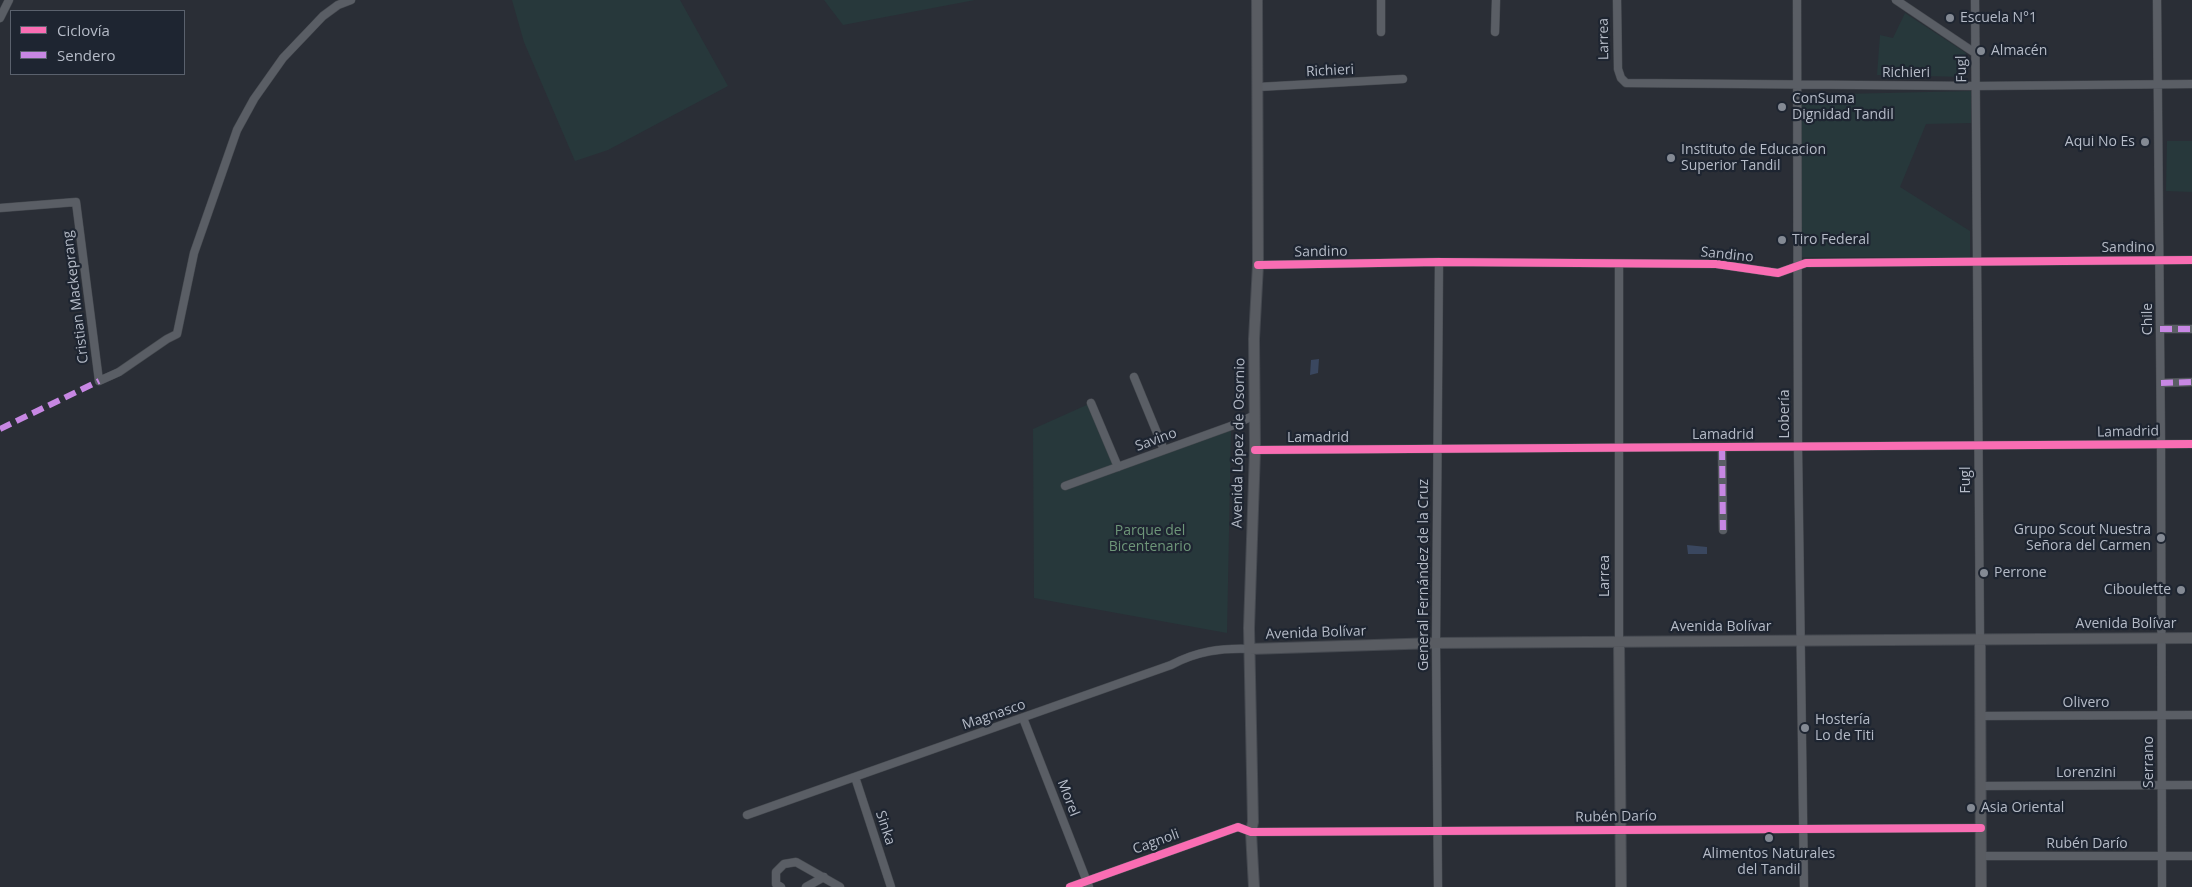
<!DOCTYPE html>
<meta charset="utf-8">
<style>
body{margin:0}
#map{position:relative;width:2192px;height:887px;overflow:hidden;background:#2a2e36;font-family:"Open Sans",sans-serif}
canvas{display:block}
.legend{position:absolute;left:10px;top:10px;width:175px;height:65px;box-sizing:border-box;background:#1e2531;border:1px solid #5a616d;margin:0;padding:6px 9px;list-style:none;font-size:15px;color:#b5bbc7}
.legend li{display:flex;align-items:center;gap:10px;height:25px}
.legend b{width:25px;border:1px solid #5a616d}
</style>
<div id="map">
<canvas width="2192" height="887"></canvas>
<ul class="legend">
<li><b style="height:6px;background:#f96db3"></b>Ciclovía</li>
<li><b style="height:6px;background:#c787e3"></b>Sendero</li>
</ul>
</div>
<script>
const ctx = document.querySelector('canvas').getContext('2d');
ctx.lineJoin = 'round';
function fill(path, color) {
  ctx.fillStyle = color;
  ctx.fill(path, 'evenodd');
}
function trace(path, color, width, dash) {
  ctx.strokeStyle = color;
  ctx.lineWidth = width;
  ctx.lineCap = dash ? 'butt' : 'round';
  ctx.setLineDash(dash || []);
  ctx.stroke(path);
}
function label(font, color, halo, rows, align = 'center') {
  ctx.font = font + ' "Open Sans",sans-serif';
  ctx.lineWidth = 4.5;
  ctx.setLineDash([]);
  ctx.textBaseline = 'middle';
  ctx.strokeStyle = halo;
  ctx.fillStyle = color;
  for (const [text, x, y, turn = 0] of rows) {
    ctx.save();
    ctx.translate(x, y);
    ctx.rotate((+turn || 0) * Math.PI / 180);
    ctx.textAlign = isNaN(turn) ? turn : align;
    if (halo) ctx.strokeText(text, 0, 0);
    ctx.fillText(text, 0, 0);
    ctx.restore();
  }
}
const green = new Path2D(`
 M512 0H680L728 86 608 150 575 161 524 42Z
 M824 0H975L843 25Z
 M1905 13 1966 53 1965 77 1877 75 1880 35 1893 38Z
 M1971 91V123L1926 124 1900 187 1970 231V257H1802L1800 95Z
 M2167 141H2192V192L2166 191Z
 M1091 403 1118 467 1231 430 1227 633 1034 598 1033 429Z`);
const water = new Path2D(`
 M1319 359 1318 373 1310 375 1311 360Z
 M1687 545 1707 547V554H1688Z`);
const street = new Path2D(`
 M1381 0V32
 M1617 0 1618 69 1621 78 1626 83 1976 86 2192 84
 M1797 0 1798 447 1804 887
 M1896 0 1975 53
 M1975 0 1980 639
 M2157 0 2161 444 2162 887
 M0 18 9 0
 M1495 32 1496 0
 M1258 87 1403 79
 M0 208 76 202 99 381 119 372 167 339 177 334 194 253 237 130 254 99 283 58 323 16 338 5 351 0
 M1619 264V642
 M1258 265 1439 262 1716 264 1778 273 1806 263 2192 260
 M2160 329H2192
 M1134 377 1164 450
 M2161 383 2192 382
 M1091 403 1118 467
 M1722 448 1723 530
 M1255 450 2192 444
 M1065 486 1231 426 1255 415
 M1980 716 2192 715
 M1023 718 1089 887
 M855 777 891 887
 M1981 786 2192 785
 M747 815 1171 665C1197 651 1221 648 1250 649
 M1981 856H2192
 M781 887 776 884V872L784 864 796 862 840 887
 M806 887 824 877
 M1070 887 1238 827 1251 832 1981 828
 M1438 887 1436 643 1439 262`);
const secondary = new Path2D(`
 M1980 639 1981 887
 M1619 642 1621 887
 M1250 649 1436 643 2192 638
 M1254 887 1251 832 1253 822 1249 628 1255 450 1254 339 1258 265 1257 0`);
const quiet = new Path2D(`
 M2160 329H2192
 M2161 383 2192 382
 M0 429 99 381
 M1722 448 1723 530`);
const cycleway = new Path2D(`
 M1258 265 1439 262 1716 264 1778 273 1806 263 2192 260
 M1255 450 2192 444
 M1070 887 1238 827 1251 832 1981 828`);
const markers = [
 [1950,18,5,"#848a94"],
 [1981,51,5,"#848a94"],
 [1782,107,5,"#848a94"],
 [2145,142,5,"#848a94"],
 [1671,158,5,"#848a94"],
 [1782,240,5,"#848a94"],
 [2161,538,5,"#848a94"],
 [1984,573,5,"#848a94"],
 [2181,590,5,"#848a94"],
 [1805,728,5,"#848a94"],
 [1971,808,5,"#848a94"],
 [1769,838,5,"#848a94"]
];
const poiNames = [
 ["Escuela N°1",1960,18],
 ["Almacén",1991,51],
 ["ConSuma",1792,99],
 ["Dignidad Tandil",1792,115],
 ["Aqui No Es",2135,142,"right"],
 ["Instituto de Educacion",1681,150],
 ["Superior Tandil",1681,166],
 ["Tiro Federal",1792,240],
 ["Grupo Scout Nuestra",2151,530,"right"],
 ["Señora del Carmen",2151,546,"right"],
 ["Perrone",1994,573],
 ["Ciboulette",2171,590,"right"],
 ["Hostería",1815,720],
 ["Lo de Titi",1815,736],
 ["Asia Oriental",1981,808],
 ["Alimentos Naturales",1769,854,"center"],
 ["del Tandil",1769,870,"center"]
];
const streetNames = [
 ["Larrea",1604,39,-91],
 ["Fugl",1962,69,-91],
 ["Richieri",1330,71,-3],
 ["Richieri",1906,73],
 ["Sandino",2128,248],
 ["Sandino",1321,252,-1],
 ["Sandino",1727,255,6],
 ["Cristian Mackeprang",76,297,-97],
 ["Chile",2148,319,-90],
 ["Lobería",1785,414,-90],
 ["Lamadrid",2128,432,-1],
 ["Lamadrid",1723,435],
 ["Lamadrid",1318,438],
 ["Savino",1156,440,-20],
 ["Avenida López de Osornio",1239,443,-89],
 ["Fugl",1966,480,-90],
 ["General Fernández de la Cruz",1424,575,-90],
 ["Larrea",1605,576,-90],
 ["Avenida Bolívar",2126,624],
 ["Avenida Bolívar",1721,627],
 ["Avenida Bolívar",1316,633,-2],
 ["Olivero",2086,703],
 ["Magnasco",994,715,-19],
 ["Serrano",2149,762,-90],
 ["Lorenzini",2086,773],
 ["Morel",1068,798,69],
 ["Rubén Darío",1616,817,-1],
 ["Sinka",885,828,72],
 ["Cagnoli",1156,842,-20],
 ["Rubén Darío",2087,844]
];
const parkNames = [
 ["Parque del",1150,531],
 ["Bicentenario",1150,547]
];
fill(green, '#27383b');
fill(water, '#3a475f');
trace(street, '#464a50', 9);
trace(secondary, '#454950', 12);
trace(street, '#5a5e65', 8);
trace(secondary, '#595c62', 10);
trace(quiet, '#c787e3', 6, [12, 6]);
trace(cycleway, '#f96db3', 8);
for (const [x, y, r, color] of markers) {
  const dot = new Path2D();
  dot.arc(x, y, r, 0, 2 * Math.PI);
  ctx.fillStyle = color;
  ctx.fill(dot);
  trace(dot, '#1e2531', 2);
}
label('14px', '#b5bbc7', '#1e2531', poiNames, 'left');
label('14px', '#b5bbc7', '#1e2531', streetNames);
label('14px', '#6e9679', '#1e2531', parkNames);
</script>
